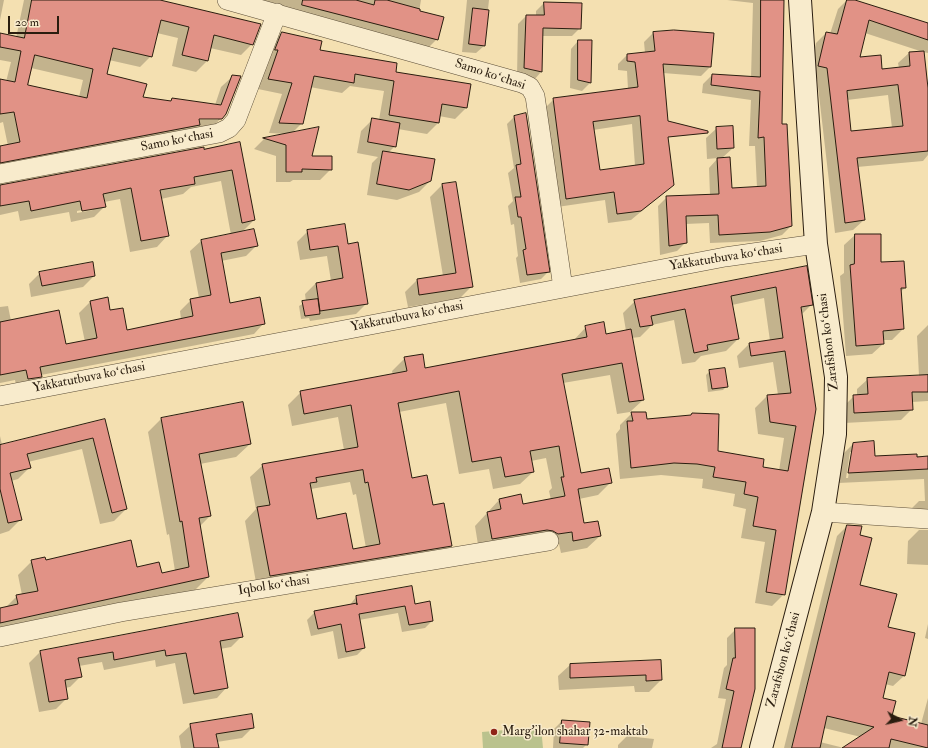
<!DOCTYPE html>
<meta charset="utf-8">
<style>
body{margin:0}
#map{position:relative;width:928px;height:748px;overflow:hidden;background:#f4e0b1;font-family:"IM FELL Double Pica",serif}
canvas{display:block}
.north{position:absolute;left:880px;top:700px;width:40px;height:40px;-webkit-text-stroke:3px #f8ebcc;paint-order:stroke;rotate:98deg;font-size:11px;font-weight:700;line-height:16px;text-align:center;color:#2a1d0f}
.north::after{content:'';display:block;margin:auto;width:14px;height:18px;background:#2a1d0f;clip-path:polygon(50% 0,100% 100%,50% 72%,0 100%)}
.scale{position:absolute;left:8px;top:16px;width:51px;height:18px;box-sizing:border-box;border:2px solid #2a1d0f;border-top:0;padding-left:5px;font-size:12px;line-height:14px;white-space:nowrap;color:#2a1d0f;-webkit-text-stroke:3px #f8ebcc;paint-order:stroke}
</style>
<div id="map">
<canvas width="928" height="748"></canvas>
<div class="north">N</div>
<div class="scale">20 m</div>
</div>
<script>
const ctx = document.querySelector('canvas').getContext('2d');
ctx.lineJoin = 'round';
function fill(path, color) {
  ctx.fillStyle = color;
  ctx.fill(path, 'evenodd');
}
function trace(path, color, width, dash) {
  ctx.strokeStyle = color;
  ctx.lineWidth = width;
  ctx.lineCap = dash ? 'butt' : 'round';
  ctx.setLineDash(dash || []);
  ctx.stroke(path);
}
function label(font, color, halo, rows, align = 'center') {
  ctx.font = font + ' "IM FELL Double Pica",serif';
  ctx.lineWidth = 3;
  ctx.setLineDash([]);
  ctx.textBaseline = 'middle';
  ctx.strokeStyle = halo;
  ctx.fillStyle = color;
  for (const [text, x, y, turn = 0] of rows) {
    ctx.save();
    ctx.translate(x, y);
    ctx.rotate((+turn || 0) * Math.PI / 180);
    ctx.textAlign = isNaN(turn) ? turn : align;
    if (halo) ctx.strokeText(text, 0, 0);
    ctx.fillText(text, 0, 0);
    ctx.restore();
  }
}
const green = new Path2D(`
 M541 727 543 748H483L482 732Z`);
const shadow = new Path2D(`
 M0 0H4L0 20Z
 M24 0H155L252 44 241 55 210 48 207 61 196 72 172 66 178 38 157 33 151 56 140 67 109 60 106 75 142 98 170 102 173 99 215 105 221 87 233 76 221 118 210 130 0 171V147L8 146 3 122 0 123V83L6 82 11 62 0 60V34L16 38ZM31 68 83 80 79 97 27 86ZM194 118H218V120H194Z
 M238 0H421L419 12 437 39 425 51Z
 M467 0H489L484 46 476 53 462 52Z
 M727 0H783L781 125 791 226 782 235 760 241 710 243 709 223 685 224 686 242 677 251 660 255 658 206 667 197 710 195 709 168 718 158 707 159 706 138 717 128 733 148 722 158 731 189 757 188 755 146H749L751 100 702 93 703 84 712 75 751 78 753 3Z
 M847 0H852L928 24V53L923 52 928 98V155L923 161 857 167 864 220 853 230 835 233 817 78 808 76 816 43 826 33 830 34 838 9ZM865 33 923 52 909 53 898 63 899 68 881 70 859 58ZM888 95 892 128 850 132 847 100Z
 M544 3 580 28 572 36H542L541 72 534 80 517 76 518 24 526 16H536V11Z
 M282 33 319 51 395 72 469 85 466 108 455 119 439 116 438 123 427 134 398 129 395 146 388 153 430 181 419 192 397 200 367 195 372 163 378 157 357 153 361 131 373 119 379 120 384 91 350 86 342 93 310 87 302 123 292 133 311 157 331 169 320 180H293L290 182H276V156L254 149 264 139 287 134 269 133 282 94 258 89 268 61 271 44Z
 M653 33 710 67 701 76 663 73 668 137 667 138 673 185 631 220 608 223 605 200 557 207 545 108 554 99 628 89 627 71 618 70V64L627 55 645 53 644 42ZM632 124 635 166 599 171 593 130Z
 M578 41 590 83 582 91 570 88 571 49Z
 M515 116 548 272 541 279 520 283 516 258 518 256 514 224 511 225 508 206 513 201 508 173 514 168 507 124Z
 M240 144 254 220 241 233 257 245 246 256 221 261 230 304 264 323 254 334 41 375 30 387 17 390 15 380 0 383V307L8 306 11 321 65 346 85 342 79 313 90 302 107 299 109 312 126 331 181 319 180 311 191 300 199 298 190 251 201 241 231 235 221 181 191 187 183 194 161 199 168 235 157 247 130 252 120 199 104 202 105 206 94 217 71 222 69 212 20 221 18 211 0 215V185ZM93 208V210L77 213V211Z
 M442 185 472 286 460 298 408 307 405 292 417 280 443 276 430 197Z
 M308 231 348 245 367 303 356 314 310 321 309 318 301 319 299 306 306 302 305 294 316 283 331 281 327 256 300 260 297 242Z
 M855 235 880 263 905 288 900 292 903 329 892 340H883V344L872 354 846 356 840 276 844 273V245Z
 M806 267 811 305 801 315 815 409 784 594 772 606 755 603 765 542 741 538 746 509 733 506 735 494 702 488 703 479 661 475 620 479 616 434 620 429V425L632 413 717 452 761 468 779 471 784 438 758 434 755 408 767 396 778 395 773 362 739 368 737 356 749 344 770 341 764 298 732 305 738 339 726 351 701 356 695 362 682 364 674 320 652 325 640 337 631 338 643 400 630 412 617 414 610 375 563 383 580 475 611 482 598 495 579 499 584 524 600 536 587 548 561 553 559 544 479 551 475 526 500 499 522 506 551 500 549 491 552 488 546 458 531 461 533 472 520 484 493 489 489 469 459 474 446 403 399 412 411 479 432 506 451 546 439 558 257 588 245 521 256 509 250 477 263 465 344 450 338 417 292 426 288 405 301 392 393 375 392 371 405 358 424 369 573 341 586 327 605 335 626 331 623 313 635 301ZM350 482 353 495 356 494 366 548 352 550 316 520 311 489Z
 M40 273 94 276 83 287 31 297 29 284Z
 M928 325V401L912 402V409L901 420 844 423 843 407 854 396H857V389L868 379 919 376 917 336Z
 M710 371 727 386 723 390 708 392 706 375Z
 M242 404 250 444 236 457 200 464 210 516 200 526 208 577 194 591 0 633V609L5 608 17 596 22 595 18 575 32 561 137 568 161 574 175 571 169 534 167 535 148 432 161 419Z
 M104 420 126 509 114 521 100 524 82 449 28 462 30 467 18 479 11 481 20 520 9 531 0 534V436L2 445Z
 M854 443 874 457 928 456V526L909 511 919 501H925L924 479 838 483 843 454ZM850 452H852L848 478H846Z
 M847 526 859 536V585L887 628 914 634 904 676 893 686 885 684 882 699 891 717 921 724 928 698V748H784L837 536ZM824 728 861 737 844 748 820 742Z
 M919 530H928V565L907 564 908 541Z
 M411 587 414 605 432 621 425 628 402 632 398 613 359 620 364 648 357 655 338 659 333 631 311 636 307 620 315 612 349 606 356 597Z
 M237 615 242 636 231 647 220 649 227 687 217 698 183 704 175 663 156 667 155 660 104 670 102 662 79 666 81 676 70 687 65 688 67 698 56 709 39 712 29 663 40 652Z
 M928 624V639L925 638Z
 M736 629 739 748H711L717 744 726 699 718 698 724 668 727 665V638Z
 M660 661 661 680 649 692H635L634 686 559 690 558 676 570 665Z
 M562 721 587 744 583 748H553L554 729Z
 M191 725 253 727 242 738 217 742 218 748H181L179 736Z
 M627 736 654 739 652 748H618V745Z`);
const building = new Path2D(`
 M32 0H160L261 24 253 45 214 35 208 61 182 55 189 27 161 20 152 57 113 48 107 74 147 84 143 97 171 101 172 98 221 105 232 75 241 76 226 114 222 119H199L200 125 0 163V146L20 142 14 112 0 114V79L15 82 21 51 0 47V33L24 38ZM35 55 93 69 87 98 28 85Z
 M303 0H356L374 5 375 0H387L420 9V11L444 17 438 40 302 5Z
 M761 0H784L782 124H787L792 226 770 232 719 235 718 215 686 216 687 243 669 246 666 196 719 194 717 158 730 157 732 188 766 186 764 137 758 138 760 91 711 85 712 74 760 77Z
 M847 0H855L928 23V40L869 20 860 57 881 55 882 69 910 66 909 52 924 51 928 88V151L857 158 865 220 845 223 827 68 818 66 826 32 837 34ZM898 85 903 126 851 131 847 91Z
 M544 2 582 3 581 29 543 28 542 72 524 68 526 15H544Z
 M473 8 489 10 485 46 469 44Z
 M674 30 714 33 711 67 663 64 668 121 708 131V133L668 137 674 185 641 211 617 214 614 192 566 199 553 98 638 87 635 62 627 61V54L655 51 653 32ZM640 116 644 164 600 170 593 122Z
 M282 32 322 41 320 50 397 63 396 72 471 84 467 108 442 104 439 123 389 115 394 81 355 74 354 83 314 76 303 124 279 123 292 83 268 79 278 50H275Z
 M578 40H592L591 83 578 80Z
 M526 113 550 272 527 275 523 250 526 249 521 217H518L515 197H521L516 165 521 164 514 116Z
 M372 118 400 123 396 147 368 142Z
 M733 126 734 148 717 149 716 127Z
 M319 127 312 156H332V170L302 169V172H286V145L263 138Z
 M240 142 255 220 242 223 232 170 194 177 195 184 160 190 169 236 141 241 131 188 103 194 106 207 82 211 80 201 31 211 29 201 0 206V185L204 147V149Z
 M383 151 435 159 431 181 409 190 377 184Z
 M456 182 473 287 419 295 417 279 456 273 442 184Z
 M345 224 348 244 358 242 368 304 320 311 316 283 343 278 338 246 310 250 307 230Z
 M254 229 258 246 221 253 230 303 260 297 265 324 40 367 42 377 28 379 26 370 0 375V322L59 310 66 344 97 338 90 301 108 297 110 310 123 308 127 330 193 316 190 299 211 295 201 240Z
 M855 234H881V262L904 261 906 288H901L904 329 883 331 884 344 856 346 850 265 854 264Z
 M93 262 95 276 42 286 39 272Z
 M807 266 813 305 801 307 816 409 785 595 766 592 776 530 753 526 758 497 744 494 746 482 713 477 715 467 697 464 674 463 631 468 627 421H633L631 412H646L647 419 691 415 692 413 719 414 718 451 764 459 763 467 788 471 796 426 770 422 767 395 791 393 785 351 751 356 749 343 783 338 776 287 731 296 739 339 707 345 708 350 694 353 685 309 651 316 653 325 640 327 634 300Z
 M318 299 320 314 305 316 302 301Z
 M604 322 606 334 631 329 644 400 629 402 622 363 562 374 581 473 609 468 612 483 578 489 584 523 598 521 601 536 573 541 572 532 558 534 553 531 547 530 492 539 487 512 501 509 499 499 521 494 523 504 565 496 561 477H564L559 446 530 451 534 472 505 477 501 457 472 462 459 391 398 403 412 478 427 475 433 505 444 503 452 546 270 576 257 507 270 505 262 464 358 447 351 405 304 414 300 391 407 371 404 357 423 354 425 368 587 337 585 326ZM363 470 365 483 368 482 380 544 353 549 346 513 317 519 310 483 317 482 316 478Z
 M725 368 728 387 712 389 709 370Z
 M928 375V392H912L913 410 854 413 853 395 868 394 867 378Z
 M243 402 251 444 199 454 211 516 199 518 209 577 0 623V608L18 604 16 595 38 591 31 560 45 557 46 560 131 540 137 567 159 562 162 573 189 567 182 521 180 522 161 418Z
 M105 419 127 509 112 513 93 438 27 454 31 468 10 473 22 520 8 523 0 489V445Z
 M874 441 875 456 917 454V457L928 456V469L848 473 853 443Z
 M847 525 862 526 860 535 872 538 860 585 897 594 888 627 915 633 905 676 889 672 883 698 896 701 892 716 928 725V748L891 739 889 748H842L874 727 827 716 820 748H792Z
 M412 586 415 604 430 601 433 621 409 625 405 606 359 614 365 648 346 652 341 624 318 629 314 611 357 603V605L356 596Z
 M238 613 243 637 220 641 228 688 194 694 186 653 166 656 165 650 114 660 113 652 78 658 82 677 65 680 68 699 49 702 40 651Z
 M735 628H755V689L741 748H722L734 691 726 689 733 658H735Z
 M661 660 662 680 646 681V675L570 678V664Z
 M252 714 254 728 216 734 219 748H194L190 724Z
 M562 720 590 722 588 745 560 743Z`);
const minor = new Path2D(`
 M227 0 522 83 530 87 535 96 563 288
 M0 174 219 133 229 128 236 120 277 13
 M0 396 725 257 816 244
 M823 512 928 519
 M0 637 121 612 549 541`);
const secondary = new Path2D(`
 M761 748 823 512 835 434 836 377 816 244 800 0`);
const markers = [
 [494,732,4,"#8f2418"]
];
const streetNames = [
 ["Samo koʻchasi",490,75,18],
 ["Samo koʻchasi",177,141,-11],
 ["Yakkatutbuva koʻchasi",726,258,-9],
 ["Yakkatutbuva koʻchasi",407,317,-11],
 ["Zarafshon koʻchasi",829,342,-97],
 ["Yakkatutbuva koʻchasi",89,378,-11],
 ["Iqbol koʻchasi",274,586,-9],
 ["Zarafshon koʻchasi",784,660,-75]
];
const poiNames = [
 ["Marg'ilon shahar 32-maktab",502,732]
];
fill(green, '#bac28d');
fill(shadow, '#0003');
fill(building, '#e19286');
trace(building, '#2a1d0f', 1);
trace(minor, '#5c4e38', 20);
trace(secondary, '#2a1d0f', 24);
trace(minor, '#f8ebcc', 19);
trace(secondary, '#f8ebcc', 22);
for (const [x, y, r, color] of markers) {
  const dot = new Path2D();
  dot.arc(x, y, r, 0, 2 * Math.PI);
  ctx.fillStyle = color;
  ctx.fill(dot);
  trace(dot, '#f8ebcc', 1.5);
}
label('13px', '#2a1d0f', '#f8ebcc', streetNames);
label('13px', '#2a1d0f', '#f8ebcc', poiNames, 'left');
</script>
